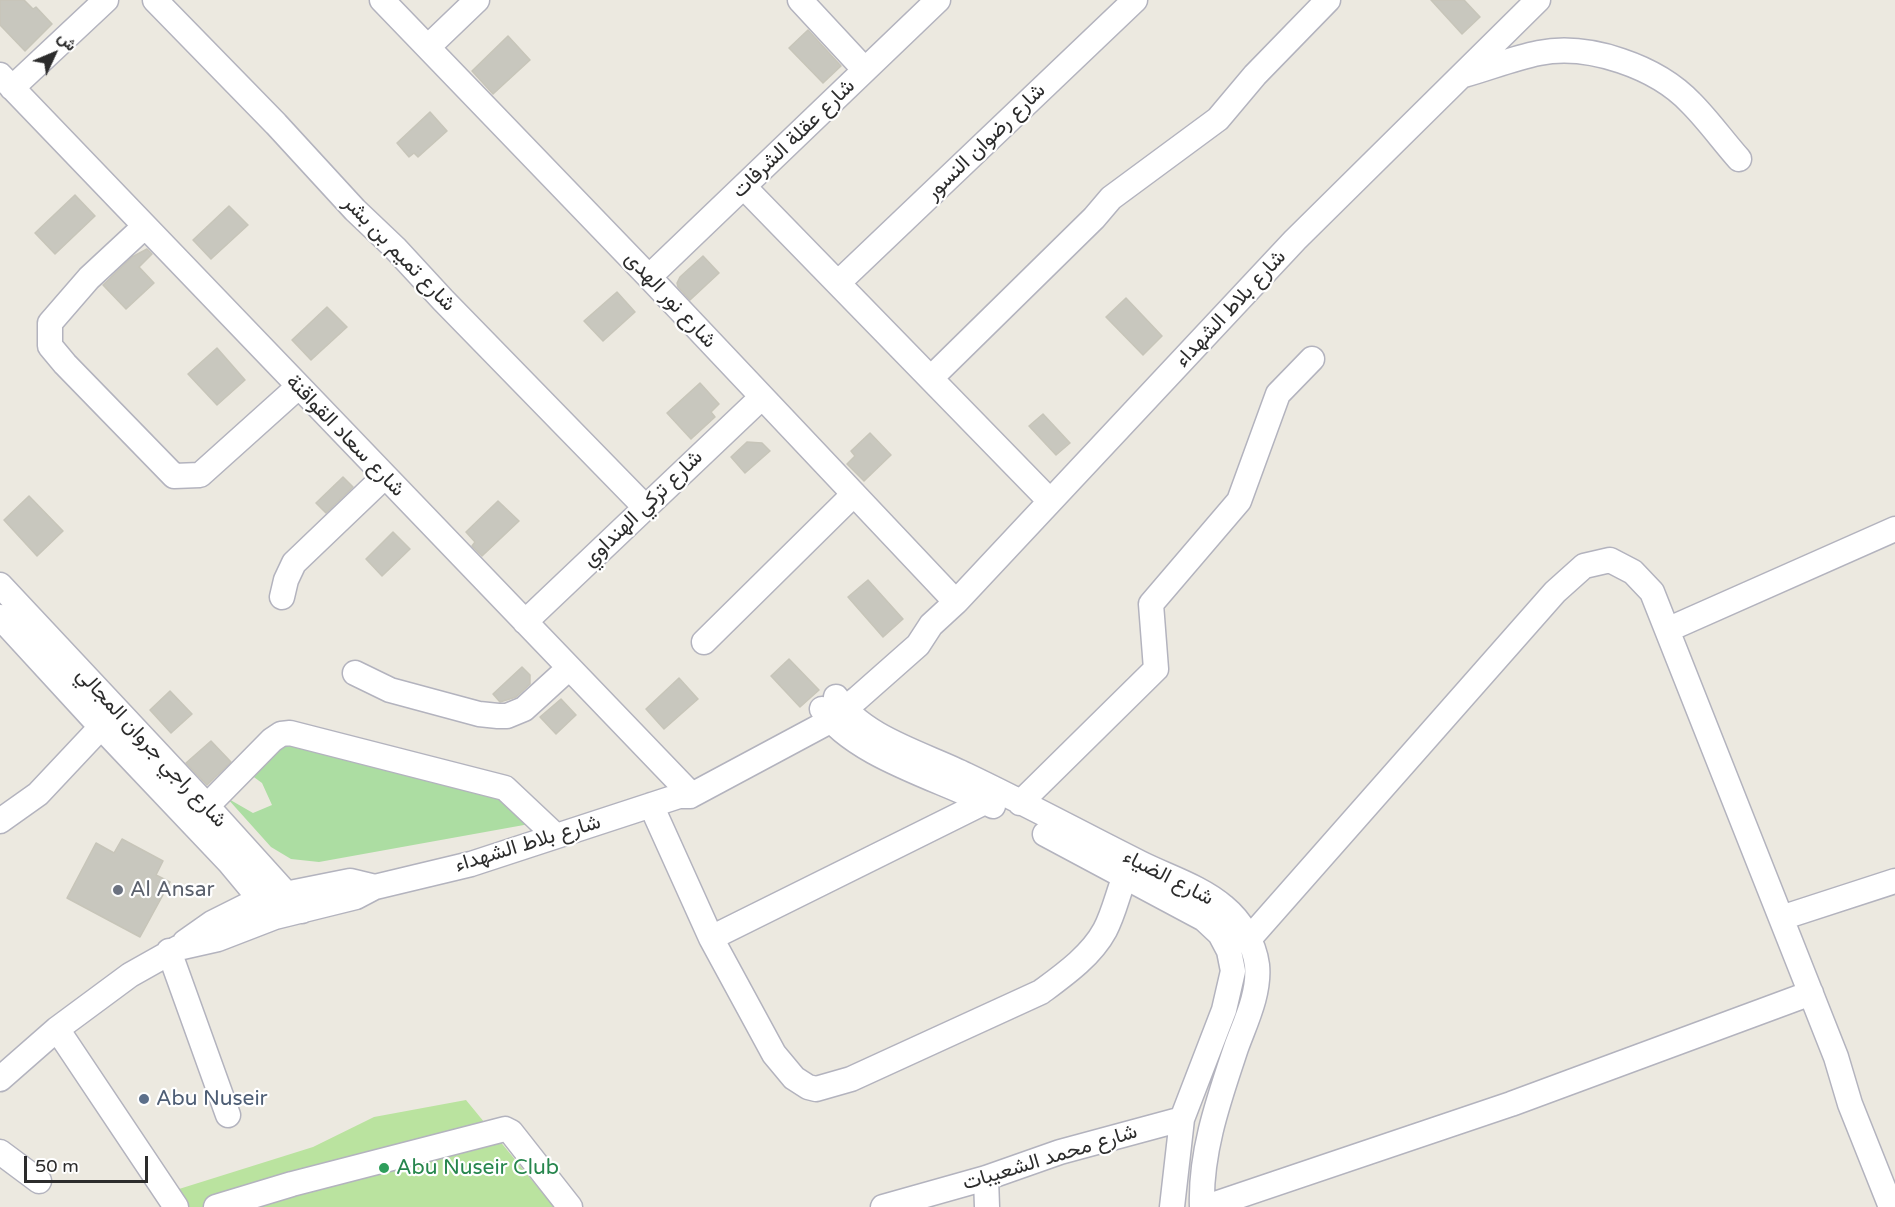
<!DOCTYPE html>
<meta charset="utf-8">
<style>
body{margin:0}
#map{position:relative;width:1895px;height:1207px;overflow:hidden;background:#ece9e0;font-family:"Varela Round",Vazirmatn,sans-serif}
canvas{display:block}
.north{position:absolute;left:24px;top:24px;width:60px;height:60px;-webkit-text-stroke:4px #fff;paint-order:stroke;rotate:46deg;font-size:16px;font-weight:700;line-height:24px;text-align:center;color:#2c2c2c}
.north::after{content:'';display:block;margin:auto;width:21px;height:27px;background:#2c2c2c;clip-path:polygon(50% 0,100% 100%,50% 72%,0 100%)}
.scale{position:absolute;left:24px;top:1156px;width:124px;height:27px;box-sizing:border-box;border:3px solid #2c2c2c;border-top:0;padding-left:8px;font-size:18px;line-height:21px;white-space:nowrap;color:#2c2c2c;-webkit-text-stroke:4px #fff;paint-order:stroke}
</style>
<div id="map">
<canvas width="1895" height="1207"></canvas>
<div class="north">ش</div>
<div class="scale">50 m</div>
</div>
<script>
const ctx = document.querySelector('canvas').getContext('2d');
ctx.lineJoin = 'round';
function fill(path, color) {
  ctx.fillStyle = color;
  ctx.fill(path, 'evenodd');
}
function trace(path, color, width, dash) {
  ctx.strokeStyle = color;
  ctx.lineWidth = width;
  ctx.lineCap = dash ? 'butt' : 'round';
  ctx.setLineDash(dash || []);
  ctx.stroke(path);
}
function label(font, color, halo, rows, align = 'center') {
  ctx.font = font + ' "Varela Round",Vazirmatn,sans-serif';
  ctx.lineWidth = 4.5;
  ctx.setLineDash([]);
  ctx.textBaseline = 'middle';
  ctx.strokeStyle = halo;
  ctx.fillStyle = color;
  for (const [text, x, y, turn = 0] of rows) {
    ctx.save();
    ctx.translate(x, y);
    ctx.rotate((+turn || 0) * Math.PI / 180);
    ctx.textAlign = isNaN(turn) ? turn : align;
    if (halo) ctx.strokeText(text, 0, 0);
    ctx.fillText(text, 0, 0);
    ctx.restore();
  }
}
const green = new Path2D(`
 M280 739 506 790 535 823 319 862 291 859 271 847 227 798 253 813 272 805 262 783 247 772Z`);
const pitch = new Path2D(`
 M466 1100 554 1207H189L179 1189 313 1147 374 1117Z`);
const building = new Path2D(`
 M0 0H24L33 9 36 7 52 24 25 51 0 25Z
 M1431 0H1464L1480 17 1462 34Z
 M808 30 841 66 823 83 789 48Z
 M508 36 530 60 493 94 472 71Z
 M430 112 447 131 418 157 414 153 409 157 397 143Z
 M75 195 95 216 55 254 35 233Z
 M229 206 248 225 211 259 193 240Z
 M147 249 152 254 139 267 154 283 126 309 103 285 132 257Z
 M703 256 719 273 690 300 678 287 677 283 680 277Z
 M617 292 635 312 603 341 584 321Z
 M1126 298 1162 336 1143 355 1106 317Z
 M327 307 347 327 311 360 292 340Z
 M217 348 245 380 217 405 188 374Z
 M700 383 719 404 711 412 715 417 691 439 667 413Z
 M1043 414 1070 443 1056 455 1029 426Z
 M870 433 891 455 864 481 847 464 855 456 851 451Z
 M747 442 762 443 770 451 745 473 731 457Z
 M343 477 353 487 326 513 316 503Z
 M29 496 63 531 37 556 4 520Z
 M498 501 519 521 482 556 472 546 475 542 466 532Z
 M393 532 410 549 382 576 366 559Z
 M868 580 903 619 883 637 848 597Z
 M789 659 819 690 800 707 771 676Z
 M522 667 530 675V684L516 697 500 702 493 694Z
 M679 678 698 699 664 729 646 709Z
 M170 691 192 714 171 733 150 710Z
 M561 699 576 715 556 734 540 717Z
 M211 741 231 762 207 785 186 763Z
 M122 839 163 861 156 875 170 882 140 937 67 898 96 843 114 853Z`);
const minor = new Path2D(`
 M155 0 276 124 355 210 395 248 443 300 645 507
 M382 0 649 277 956 602
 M800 0 865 70
 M428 47 477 0
 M0 75 685 788 690 796
 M1464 75C1489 68 1514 58 1539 53 1589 43 1657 67 1691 103 1708 120 1723 141 1739 159
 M12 88 106 0
 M744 187 1050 501
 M144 227 89 278 50 323V346L65 364 174 476 200 475 298 387
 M649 277 938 0
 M838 283 1135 0
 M931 378 1094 218 1111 198 1218 119 1255 75 1328 0
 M0 585 207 806 302 911
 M282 597 286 580 294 563 385 476
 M0 617 101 727 230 863 275 917
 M525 622 762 397
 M1667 630 1895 529
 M704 642 854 494
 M355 673 390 690 479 714 498 716H507L524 709 569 668
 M836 697C862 738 924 754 966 775 1025 803 1082 834 1140 863 1168 877 1201 887 1224 907 1241 921 1254 943 1257 965 1260 993 1245 1023 1236 1048 1219 1099 1200 1152 1202 1207
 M822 709C855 757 942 779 993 806
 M1020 803 1156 669 1151 604 1239 501 1278 394 1312 359
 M651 805 711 938 774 1054 794 1078 808 1087 816 1089 851 1079 1041 992C1064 975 1091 956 1105 930 1114 913 1118 893 1125 876
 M207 806 272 740 281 734 290 733 505 788 556 836
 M0 821 38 794 101 727
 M1045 834 1204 919 1220 934 1229 951 1233 971 1224 1010 1182 1119 1172 1207
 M1781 918 1895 881
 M711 938 985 802
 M1249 939 1555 592 1584 566 1610 560 1633 572 1652 592 1836 1057 1850 1104 1891 1207
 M185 942 212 923 260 899 350 881 375 887
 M169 951 228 1115
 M57 1029 176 1207
 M0 1079 57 1029 130 975 178 948 218 939 275 917 356 897 375 887 471 864 679 796H690L830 721 858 698 918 645 931 625 956 602 1295 240 1538 0
 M0 1152 39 1181
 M986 1178 987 1207
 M216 1207 292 1184 505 1129 511 1132 570 1207
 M883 1207 986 1178 1060 1152 1182 1119
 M1206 1207 1511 1104 1811 993`);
const markers = [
 [118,890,6,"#6b7280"],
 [144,1099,6,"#5c6f8a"],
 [384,1168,6,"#2e9e5b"]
];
const streetNames = [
 ["شارع عقلة الشرفات",794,139,-44],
 ["شارع رضوان النسور",986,142,-44],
 ["شارع تميم بن بشر",399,254,46],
 ["شارع نور الهدى",670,300,47],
 ["شارع بلاط الشهداء",1231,309,-47],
 ["شارع سعاد القواقنة",345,436,46],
 ["شارع تركي الهنداوي",643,509,-44],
 ["شارع راجي جروان المجالي",151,748,47],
 ["شارع بلاط الشهداء",528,844,-17],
 ["شارع الضياء",1168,878,27],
 ["شارع محمد الشعيبات",1050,1158,-17]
];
const worshipNames = [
 ["Al Ansar",130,890]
];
const serviceNames = [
 ["Abu Nuseir",156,1099]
];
const leisureNames = [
 ["Abu Nuseir Club",396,1168]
];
fill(green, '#acdda2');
fill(pitch, '#bae39f');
fill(building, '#c8c7be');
trace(building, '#c7c5b9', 1.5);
trace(minor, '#b3b3be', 27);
trace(minor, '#fff', 24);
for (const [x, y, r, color] of markers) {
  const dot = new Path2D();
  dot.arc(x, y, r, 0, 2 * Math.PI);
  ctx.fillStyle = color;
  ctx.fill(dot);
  trace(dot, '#fff', 2);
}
label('21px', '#2c2c2c', '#fff', streetNames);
label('21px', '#5b616d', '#fff', worshipNames, 'left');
label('21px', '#4e5e75', '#fff', serviceNames, 'left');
label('21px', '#27864d', '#fff', leisureNames, 'left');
</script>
